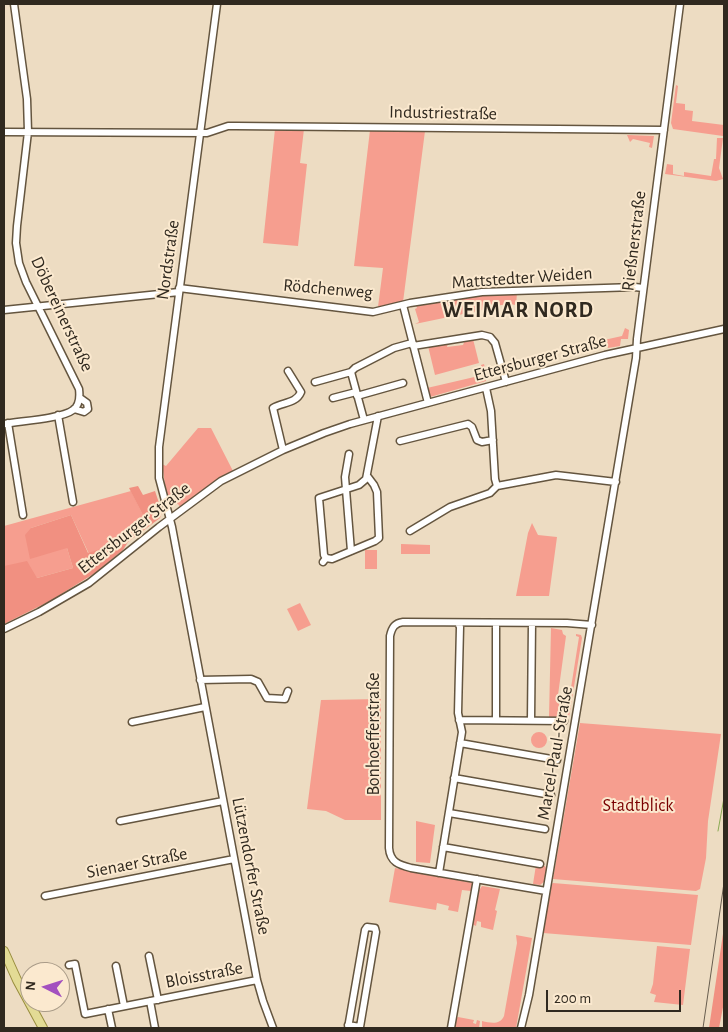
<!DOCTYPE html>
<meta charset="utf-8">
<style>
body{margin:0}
#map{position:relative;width:728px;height:1032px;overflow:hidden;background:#eddcc2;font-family:"Alegreya Sans",sans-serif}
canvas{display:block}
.frame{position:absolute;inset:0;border:5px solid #30291f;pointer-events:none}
.north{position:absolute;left:20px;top:962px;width:50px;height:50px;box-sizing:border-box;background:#fbe9cf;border:1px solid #aa9c89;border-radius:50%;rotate:275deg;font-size:14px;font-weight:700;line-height:20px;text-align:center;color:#30291f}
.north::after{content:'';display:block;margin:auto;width:18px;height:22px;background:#a350bf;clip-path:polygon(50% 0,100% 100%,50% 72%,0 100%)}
.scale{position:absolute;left:546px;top:990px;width:135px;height:22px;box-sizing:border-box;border:2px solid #30291f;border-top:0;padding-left:6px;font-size:15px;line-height:18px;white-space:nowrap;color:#30291f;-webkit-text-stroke:4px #fbe9cf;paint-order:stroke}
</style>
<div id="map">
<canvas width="728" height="1032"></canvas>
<div class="frame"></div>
<div class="north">N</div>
<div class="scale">200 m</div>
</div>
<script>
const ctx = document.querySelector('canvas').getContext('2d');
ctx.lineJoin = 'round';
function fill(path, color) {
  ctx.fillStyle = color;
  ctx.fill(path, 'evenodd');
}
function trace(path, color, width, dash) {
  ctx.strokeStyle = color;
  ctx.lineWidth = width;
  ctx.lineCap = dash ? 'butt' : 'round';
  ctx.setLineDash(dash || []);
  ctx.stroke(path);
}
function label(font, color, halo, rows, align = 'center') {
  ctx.font = font + ' "Alegreya Sans",sans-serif';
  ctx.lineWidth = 4;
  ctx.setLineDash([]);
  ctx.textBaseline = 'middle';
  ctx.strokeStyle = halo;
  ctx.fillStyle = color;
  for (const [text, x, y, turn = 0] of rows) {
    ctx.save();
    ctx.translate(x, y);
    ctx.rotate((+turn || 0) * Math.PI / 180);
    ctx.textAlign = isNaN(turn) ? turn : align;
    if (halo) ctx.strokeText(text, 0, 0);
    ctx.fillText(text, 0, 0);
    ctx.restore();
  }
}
const green = new Path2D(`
 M676 85 678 86 676 103 685 104V110L693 111 692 121 724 125 723 136 673 129 671 123Z
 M275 129H304L300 163 307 164 298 246 263 243Z
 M370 130 425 131 403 302 378 307 383 268 354 266Z
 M627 135 654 136 652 148 649 147 650 143 633 139 630 142Z
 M717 138H723L719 168 723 179 716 181 665 174 667 164 673 165V174L684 176V172L711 176 714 159H716Z
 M517 293 516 305 509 304 487 307V309L415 324 419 322 415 309 417 308 416 305 480 295Z
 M625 328 629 330 628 339H621L620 346 608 348 604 340 622 336Z
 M473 339 479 363 435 375 428 346 448 343 447 347 463 345 465 340Z
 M484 364 487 377 485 378 486 381 430 397 427 388 483 375 481 365Z
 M198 428H211L233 471 204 489 180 507 178 504 171 505 167 498 162 464 166 466Z
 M131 491 148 525 110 546 89 554 71 515 31 528 67 548 73 568 37 578 4 566V526Z
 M532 523 538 535 557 537 549 596H516L528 533Z
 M401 544 430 545V554H401Z
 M365 550H377V569H365Z
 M300 603 311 625 298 631 287 609Z
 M551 628 562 630 563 634 566 636 558 695 560 699 558 717H549Z
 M576 634 581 635 582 638 569 717 566 718 563 713H567L579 637 576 636Z
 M381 699V820H345L326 811 307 809 321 700Z
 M580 723 721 734 708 821 706 858 700 889 696 891 553 879Z
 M531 740a8 8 0 1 1 16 0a8 8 0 1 1-16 0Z
 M416 821 435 825 430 863 416 862Z
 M536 865 545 866 547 870 545 881 540 885 533 884Z
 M395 868 473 883 471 891 462 890 458 912 448 910 449 906 437 903 436 910 389 902Z
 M553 883 698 895 691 945 543 933 551 885Z
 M482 886 500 889 495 910 497 911 493 930 481 927V922L477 921 476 926 472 924 478 892Z
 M516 935 532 938 516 1028H482V1021C491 1023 500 1025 504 1016L517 943Z
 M657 946 690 949 683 1005 654 1002 656 995 650 993 653 984Z
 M458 1017 474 1020 473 1023 476 1024 477 1020 480 1021 479 1028H453L455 1019Z`);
const forest = new Path2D(`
 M138 486 143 495 155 491 162 512 160 518 128 542 123 550 95 573 50 601 4 624V566L27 561 37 578 73 568 67 548 30 559 25 535 31 528 71 515 88 553 110 546 148 525 129 488Z
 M724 927V1002L719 1028H709Z`);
const stream = new Path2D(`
 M718 831 724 798`);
const minor = new Path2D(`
 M217 4 159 447V478L172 527 257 980 263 1001 273 1028
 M4 132 207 133 228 126H236L664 130
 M179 288 373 312 410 303 482 292 635 287 643 288
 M403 305 428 403
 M4 310 179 292
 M413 346 482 335 490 337 495 343 506 382
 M351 372 364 420
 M315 382 351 372 355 368 394 348 412 343
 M486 388 491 411 495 479 497 486
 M357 396 403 383
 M333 398 356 392
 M74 409 84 412 88 409 87 403 80 398
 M58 415 73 502
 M8 423 23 515
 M4 424C20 421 61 419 73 410 80 405 80 397 79 389L26 282 19 263 16 243 17 226 28 132 27 99 14 4
 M400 441 468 424 472 427 477 440 482 442 493 440
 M283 450 273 408C282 402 296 404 301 392L288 371
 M349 454 345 477 351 551
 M410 531 450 507 490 493 497 486 556 475 616 482
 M326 558 332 559 375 541 379 538 377 492 374 485 368 477
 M323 562 326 558 324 555 319 498 359 485 366 479 378 416
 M4 629 39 612 89 583 159 527 221 481 283 450 324 433 350 424 605 355 724 329
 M200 680 251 679 258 682 267 698 285 699 288 691
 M459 720 564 721
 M496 720V624
 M531 720 532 623
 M132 722 205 707
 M460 743 557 760
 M454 778 551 795
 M449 813 545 829
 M120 821 223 801
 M443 847 540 864
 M439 873 462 732 458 713 460 627 458 623
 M546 891 411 868C399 865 390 862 389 848L390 636C392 627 395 623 403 622L567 623 592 625
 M45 896 234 859
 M149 956 158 1000
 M69 965 75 964 85 1014 257 980
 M116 966 124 1006
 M150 1001 155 1028
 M108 1009 112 1028
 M348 1028 365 930 367 927 375 928 376 932 360 1027 348 1025
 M451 1028 477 879
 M521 1028 529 995 636 358 637 339 680 4`);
const major = new Path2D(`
 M4 951 17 980 43 1028`);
const rail = new Path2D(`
 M703 1028 724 883`);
const streetNames = [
 ["Industriestraße",443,113,1],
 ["Rießnerstraße",634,241,-83],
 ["Nordstraße",168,260,-82],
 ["Mattstedter Weiden",522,278,-4],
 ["Rödchenweg",328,289,5],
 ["Döbereinerstraße",62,314,65],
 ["Ettersburger Straße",540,358,-15],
 ["Ettersburger Straße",134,528,-38],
 ["Bonhoefferstraße",374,734,-90],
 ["Marcel-Paul-Straße",555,753,-80],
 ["Sienaer Straße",137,863,-11],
 ["Lützendorfer Straße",251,866,79],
 ["Bloisstraße",204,975,-11]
];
const parkNames = [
 ["Stadtblick",638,806]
];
const districtNames = [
 ["WEIMAR NORD",518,310]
];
fill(green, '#f69e8f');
fill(forest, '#f19081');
trace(stream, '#89aa53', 1);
trace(minor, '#64553f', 9);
trace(major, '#998d3e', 10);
trace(minor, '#fff', 6);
trace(major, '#e3db95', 8);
trace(rail, '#675d4e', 1);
label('18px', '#30291f', '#fbe9cf', streetNames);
label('18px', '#7a0000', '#fbe9cf', parkNames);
ctx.letterSpacing = '1px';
label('bold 22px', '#30291f', '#fbe9cf', districtNames);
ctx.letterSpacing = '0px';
</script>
